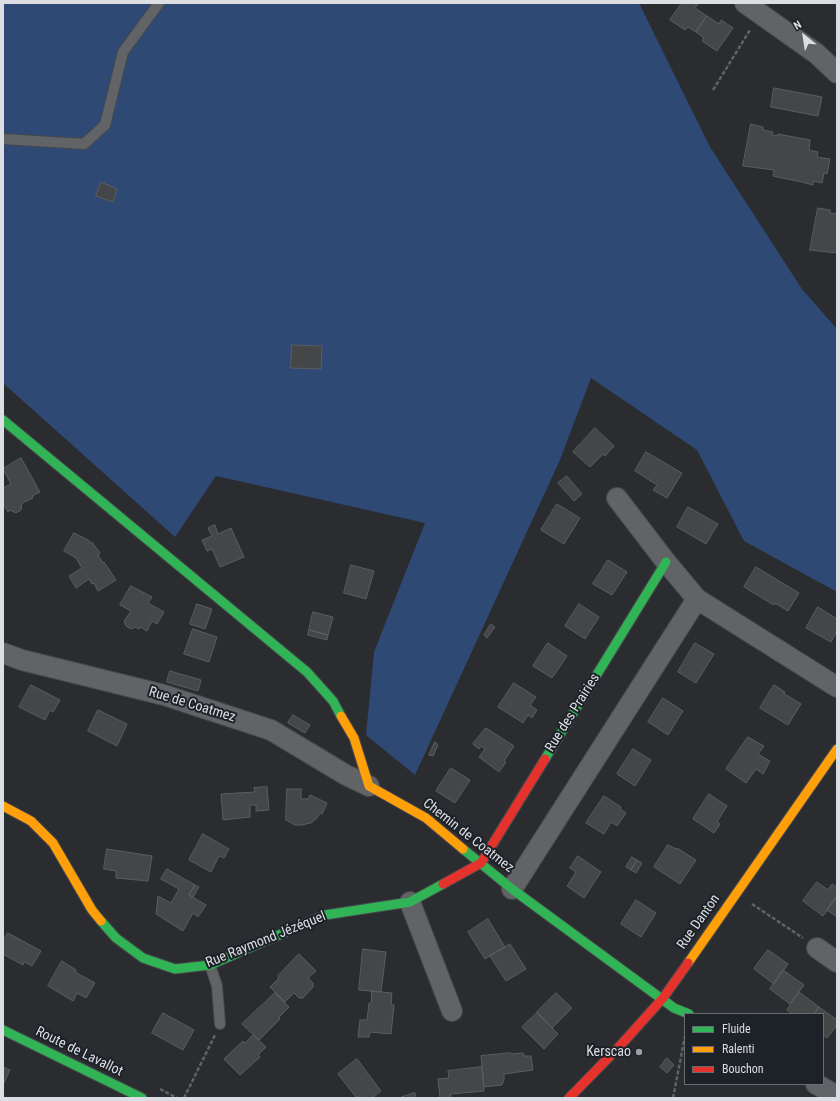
<!DOCTYPE html>
<meta charset="utf-8">
<style>
body{margin:0}
#map{position:relative;width:840px;height:1101px;overflow:hidden;background:#2a2c2f;font-family:"Roboto Condensed",sans-serif}
canvas{display:block}
.frame{position:absolute;inset:0;border:4px solid #dcdee3;pointer-events:none}
.legend{position:absolute;left:684px;top:1013px;width:140px;height:72px;box-sizing:border-box;background:#1d2128;border:1px solid #696d73;margin:0;padding:5px 7px;list-style:none;font-size:12px;color:#dcdee3}
.legend li{display:flex;align-items:center;gap:8px;height:20px}
.legend b{width:20px;border:1px solid #696d73}
.north{position:absolute;left:784px;top:16px;width:40px;height:40px;-webkit-text-stroke:3px #1d2128;paint-order:stroke;rotate:330deg;font-size:11px;font-weight:700;line-height:16px;text-align:center;color:#dcdee3}
.north::after{content:'';display:block;margin:auto;width:14px;height:18px;background:#dcdee3;clip-path:polygon(50% 0,100% 100%,50% 72%,0 100%)}
</style>
<div id="map">
<canvas width="840" height="1101"></canvas>
<div class="frame"></div>
<ul class="legend">
<li><b style="height:5px;background:#30b455"></b>Fluide</li>
<li><b style="height:5px;background:#ff9f0a"></b>Ralenti</li>
<li><b style="height:5px;background:#e5322d"></b>Bouchon</li>
</ul>
<div class="north">N</div>
</div>
<script>
const ctx = document.querySelector('canvas').getContext('2d');
ctx.lineJoin = 'round';
function fill(path, color) {
  ctx.fillStyle = color;
  ctx.fill(path, 'evenodd');
}
function trace(path, color, width, dash) {
  ctx.strokeStyle = color;
  ctx.lineWidth = width;
  ctx.lineCap = dash ? 'butt' : 'round';
  ctx.setLineDash(dash || []);
  ctx.stroke(path);
}
function label(font, color, halo, rows, align = 'center') {
  ctx.font = font + ' "Roboto Condensed",sans-serif';
  ctx.lineWidth = 4;
  ctx.setLineDash([]);
  ctx.textBaseline = 'middle';
  ctx.strokeStyle = halo;
  ctx.fillStyle = color;
  for (const [text, x, y, turn = 0] of rows) {
    ctx.save();
    ctx.translate(x, y);
    ctx.rotate((+turn || 0) * Math.PI / 180);
    ctx.textAlign = isNaN(turn) ? turn : align;
    if (halo) ctx.strokeText(text, 0, 0);
    ctx.fillText(text, 0, 0);
    ctx.restore();
  }
}
const green = new Path2D(`
 M3 3H639L710 147 802 289 837 329V592L744 541 697 450 591 378 560 460 415 775 366 735 374 652 425 523 216 476 175 537 3 383Z`);
const building = new Path2D(`
 M682 3H696L698 4 695 8 707 16 696 32 688 27 685 30 670 20Z
 M707 16 719 24 721 20 733 28 717 51 702 41 704 38 696 32Z
 M774 88 822 97 818 116 771 107Z
 M751 124 763 127V130L773 132 772 135 778 136V134L810 140 809 150 818 152 817 157 830 159 827 174 824 173 822 183 813 181V185L802 182 773 176 774 170 743 166Z
 M101 182 117 189 113 202 96 196Z
 M818 208 830 210V213L837 214V253L810 250Z
 M292 345 322 346 321 369 291 368Z
 M595 428 614 446 605 456 603 454 590 467 573 452Z
 M646 452 682 473 667 498 653 490 657 485 635 471Z
 M21 458 40 492 32 496 33 498 22 503 21 510 16 513 10 510 8 512 3 503V488L11 484 3 469Z
 M567 476 582 494 574 501 558 483Z
 M557 504 580 518 564 544 541 530Z
 M688 507 718 524 706 544 677 527Z
 M215 525 218 534 231 528 244 557 220 567 212 549 207 551 202 540 212 536 208 528Z
 M74 533 88 540 91 543 92 542 100 553 98 555 103 563 104 562 116 580 98 591 94 583 92 584 89 579 76 588 69 576 82 568 76 558 64 551Z
 M608 560 627 572 612 595 593 584Z
 M351 565 374 571 366 599 344 593Z
 M756 567 799 593 788 611 775 603 774 605 744 587Z
 M131 586 152 597 148 603 164 612 157 624 152 621 147 631 140 627 139 629 135 627 131 629 126 626 124 621 131 611 120 605Z
 M197 604 212 609 205 629 190 624Z
 M579 604 599 617 585 639 565 626Z
 M818 607 837 619V631L831 642 806 628Z
 M313 612 333 617 328 635 309 630Z
 M491 624 495 627 487 638 484 635Z
 M193 629 217 637 209 662 184 654Z
 M309 630 328 635 327 640 308 635Z
 M548 643 567 656 552 678 533 666Z
 M695 643 714 654 696 683 678 672Z
 M170 671 201 680 198 691 167 682Z
 M514 683 536 697 530 705 537 710 532 718 528 715 523 723 498 707Z
 M31 685 60 700 53 712 50 710 45 720 19 707Z
 M774 685 785 692 783 693 801 704 788 725 760 708Z
 M663 698 683 711 668 735 648 722Z
 M98 710 127 724 117 746 88 731Z
 M293 715 310 725 305 733 288 723Z
 M486 728 514 746 504 761 506 762 499 772 479 757 485 749 481 746 479 749 473 744Z
 M748 737 764 746 758 754 770 761 763 774 756 769 746 783 726 769Z
 M435 742 438 745 433 756 429 755Z
 M633 749 651 760 635 786 617 774Z
 M451 768 470 780 455 803 436 791Z
 M267 787 269 810 256 811V805H250V817L223 820 221 794 255 792 254 788Z
 M287 789H301V799H308L310 795 327 803 322 814 320 813 317 818 311 823 301 825H295L286 820Z
 M709 794 727 806 717 822 720 824 714 833 693 819Z
 M604 796 621 807 620 809 626 813 617 826 611 822 604 834 586 823Z
 M203 834 229 849 224 858 219 856 211 872 189 860Z
 M668 845 676 849 677 848 696 860 680 884 654 867Z
 M107 849 152 856 148 881 116 878V871L104 869Z
 M578 856 601 872 584 898 567 886 576 872 570 868Z
 M632 857 637 860 631 870 626 867Z
 M637 860 642 863 636 873 631 870Z
 M167 869 195 885 189 895 206 905 198 917 193 913 183 931 156 914 158 896 171 903 179 889 161 879Z
 M817 882 828 890 832 884 837 887V896L823 916 803 901Z
 M195 885 199 887 193 897 189 895Z
 M837 896V917L827 910Z
 M636 900 656 913 641 937 621 924Z
 M488 919 505 947 485 959 468 932Z
 M8 933 41 951 32 966 24 962 23 965 3 954V941Z
 M510 944 526 969 506 981 490 956Z
 M363 949 386 952 381 992 359 990Z
 M768 950 788 964 774 984 754 969Z
 M299 954 316 971 308 978 313 983V987L303 998H299L294 993 285 1002 270 987 279 978 278 976Z
 M62 961 76 970 75 972 95 983 86 998 77 993 73 1001 48 986Z
 M783 970 804 985 790 1004 770 989Z
 M372 991 392 993 391 1005H394L391 1034 370 1032 369 1037H358L360 1020H367L369 1003H371Z
 M799 992 819 1007 814 1014H793L787 1010Z
 M275 993 289 1007 279 1017 280 1019 259 1040 242 1024Z
 M556 993 572 1008 552 1028 537 1012Z
 M819 1007 837 1020V1025L827 1038 823 1035V1014H814Z
 M163 1013 194 1030 183 1050 152 1033Z
 M537 1013 558 1034 544 1049 522 1027Z
 M253 1035 266 1047 258 1055 260 1057 240 1075 224 1059 243 1041 245 1043Z
 M511 1053 512 1054 523 1053 524 1056H531L533 1070 504 1074V1080L502 1085 484 1087 481 1056Z
 M667 1058 674 1065 667 1073 660 1067Z
 M357 1059 381 1091 372 1098 356 1097 338 1074Z
 M3 1067 10 1070 3 1085Z
 M482 1067 484 1091 450 1094 451 1097 440 1098 438 1079 449 1078 448 1071Z
 M415 1093 416 1098H403L402 1097Z`);
const path = new Path2D(`
 M713 90 750 30
 M752 904 803 938
 M160 1089 177 1098
 M184 1098 215 1035
 M673 1098 685 1036`);
const lane = new Path2D(`
 M3 139 84 144 105 125 123 52 159 3
 M210 965 217 986 220 1024`);
const street = new Path2D(`
 M745 3 817 54 837 73
 M617 498 666 562 697 599 837 687
 M3 653 22 660 164 695 271 730 346 775 369 786
 M512 889 697 599
 M410 902 452 1011
 M817 948 837 962
 M816 1084 837 1096`);
const fast = new Path2D(`
 M3 420 307 672 333 701 341 716
 M545 759 666 562
 M463 849 512 889 674 1008 689 1014
 M101 921 116 938 143 958 175 969 210 965 325 915 410 902 443 884
 M3 1030 142 1098`);
const slow = new Path2D(`
 M341 716 354 738 369 786 426 818 463 849
 M3 806 31 821 53 843 92 910 101 921
 M688 963 837 749`);
const jam = new Path2D(`
 M443 884 481 863 545 759
 M569 1098 619 1047 663 998 688 963`);
const markers = [
 [639,1052,4,"#9ea0a4"]
];
const streetNames = [
 ["Rue de Coatmez",192,705,17],
 ["Rue des Prairies",573,713,-58],
 ["Chemin de Coatmez",468,836,38],
 ["Rue Danton",699,922,-55],
 ["Rue Raymond Jézéquel",266,940,-22],
 ["Route de Lavallot",79,1052,26]
];
const poiNames = [
 ["Kerscao",631,1052]
];
fill(green, '#2e4974');
fill(building, '#444648');
trace(building, '#5b5d60', 1);
trace(lane, '#47494c', 12);
trace(street, '#47494c', 22);
trace(fast, '#47494c', 11);
trace(slow, '#47494c', 11);
trace(jam, '#47494c', 11);
trace(path, '#606264', 2.5, [4, 2]);
trace(lane, '#616366', 10);
trace(street, '#616366', 20);
trace(fast, '#30b455', 9);
trace(slow, '#ff9f0a', 9);
trace(jam, '#e5322d', 9);
for (const [x, y, r, color] of markers) {
  const dot = new Path2D();
  dot.arc(x, y, r, 0, 2 * Math.PI);
  ctx.fillStyle = color;
  ctx.fill(dot);
  trace(dot, '#1d2128', 1.5);
}
label('14px', '#dcdee3', '#1d2128', streetNames);
label('14px', '#dcdee3', '#1d2128', poiNames, 'right');
</script>
